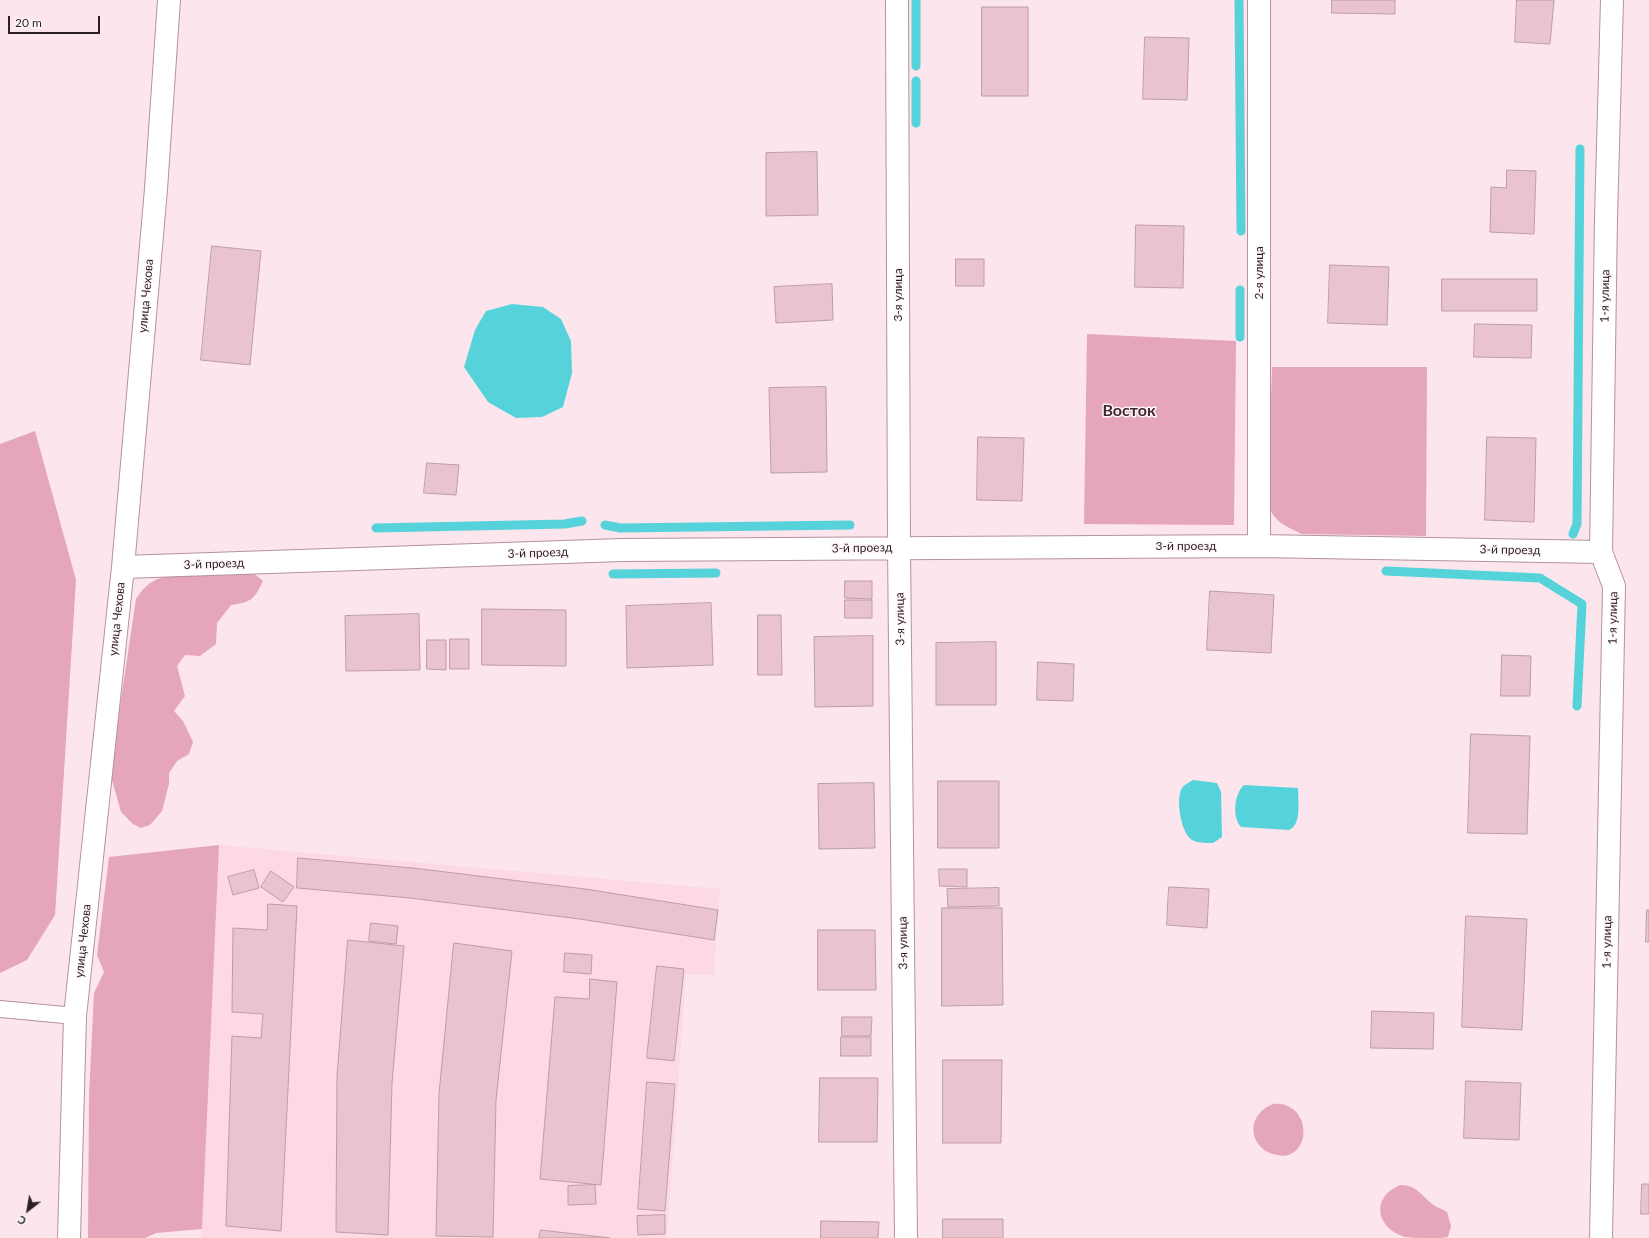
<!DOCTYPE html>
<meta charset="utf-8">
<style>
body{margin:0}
#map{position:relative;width:1649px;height:1238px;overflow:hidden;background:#fce5ec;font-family:Lato,sans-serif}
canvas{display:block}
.north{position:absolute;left:8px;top:1190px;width:40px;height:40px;-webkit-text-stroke:3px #fef7f9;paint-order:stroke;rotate:211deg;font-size:11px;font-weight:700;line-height:16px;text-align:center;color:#2c1e23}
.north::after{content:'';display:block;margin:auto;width:14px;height:18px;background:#2c1e23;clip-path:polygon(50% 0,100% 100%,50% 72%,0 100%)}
.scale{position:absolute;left:8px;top:16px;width:92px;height:18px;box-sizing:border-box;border:2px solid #2c1e23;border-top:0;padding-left:5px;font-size:12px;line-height:14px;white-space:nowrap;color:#2c1e23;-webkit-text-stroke:3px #fef7f9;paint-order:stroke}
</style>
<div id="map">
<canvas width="1649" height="1238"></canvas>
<div class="north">С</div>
<div class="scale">20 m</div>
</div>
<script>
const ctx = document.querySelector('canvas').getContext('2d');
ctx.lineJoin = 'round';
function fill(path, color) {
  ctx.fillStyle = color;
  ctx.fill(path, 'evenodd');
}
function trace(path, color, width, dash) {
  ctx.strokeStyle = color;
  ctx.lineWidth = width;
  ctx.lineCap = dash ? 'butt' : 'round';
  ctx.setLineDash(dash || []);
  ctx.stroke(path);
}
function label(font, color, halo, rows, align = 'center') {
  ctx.font = font + ' Lato,sans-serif';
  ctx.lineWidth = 3;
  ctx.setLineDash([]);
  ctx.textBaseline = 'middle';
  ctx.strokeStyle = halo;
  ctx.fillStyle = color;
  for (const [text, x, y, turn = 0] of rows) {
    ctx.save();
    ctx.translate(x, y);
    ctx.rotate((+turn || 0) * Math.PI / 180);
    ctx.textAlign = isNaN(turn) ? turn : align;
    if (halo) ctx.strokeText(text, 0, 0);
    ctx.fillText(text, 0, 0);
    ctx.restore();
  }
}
const built = new Path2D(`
 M219 845 720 889 714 975 686 974 667 1238H201Z`);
const green = new Path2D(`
 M1087 334 1236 341 1234 525 1084 524Z
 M1272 367H1427L1426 536 1302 534C1283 525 1268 519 1268 496Z
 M35 431 76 580 55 915 27 960 0 973V444Z
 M253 573 263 581C254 600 251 602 231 605L217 623 216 644 200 656 185 655 177 666 185 696 174 711 183 721 193 742 189 754 177 761 169 773V784L162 811 150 825 141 828 133 824 121 812 110 773 136 599C142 589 150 581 161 578 183 571 229 574 253 573Z
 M219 845 202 1229 156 1233 145 1238H88L89 1096 94 993 104 972 97 955 109 857Z
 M1273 1104C1308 1101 1313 1148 1288 1155 1284 1157 1278 1155 1273 1154 1265 1152 1258 1146 1255 1138 1250 1123 1258 1110 1273 1104Z
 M1400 1185C1418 1185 1422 1197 1435 1206 1439 1208 1444 1210 1447 1212L1451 1226 1448 1237C1443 1238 1436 1238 1430 1238 1422 1238 1412 1238 1405 1237 1376 1228 1370 1198 1400 1185Z`);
const water = new Path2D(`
 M512 304 543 307 561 319 571 341 572 373 563 407 542 417 516 418 488 402 464 367 475 330 486 311Z
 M1193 780 1217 783 1221 792 1222 837 1213 843C1208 843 1200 843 1194 841 1181 836 1176 801 1181 790 1183 785 1188 783 1193 780Z
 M1244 785 1298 788C1298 800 1302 825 1289 830L1241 827C1232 817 1234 794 1244 785Z`);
const stream = new Path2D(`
 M1239 0 1241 231
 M916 66V0
 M916 81V123
 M1240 290V337
 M605 525 620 528 850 525
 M376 528 565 524 582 521
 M1573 534 1577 524 1580 149
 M1386 571 1540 578 1582 604 1577 706
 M613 574 716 573`);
const building = new Path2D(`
 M1332 0H1395V14L1332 13Z
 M1517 0H1554L1550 44 1515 42Z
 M982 7H1028V96H982Z
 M1145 37 1189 38 1187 100 1143 99Z
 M817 152 818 215 766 216V153Z
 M1507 170 1536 171 1534 234 1490 232 1491 187 1506 188Z
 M1136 225 1184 226 1183 288 1135 287Z
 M212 246 261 251 250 365 201 360Z
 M956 259H984V286H956Z
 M1330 265 1389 267 1387 325 1328 323Z
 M1442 279H1537V311H1442Z
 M832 284 833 320 776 323 774 287Z
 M1475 324 1532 325 1531 358 1474 357Z
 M826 387 827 472 771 473 769 388Z
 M978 437 1024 438 1022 501 977 500Z
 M1487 437 1536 438 1534 522 1485 520Z
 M427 463 459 465 456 495 424 493Z
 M845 581H872V599L845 598Z
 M1210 591 1274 595 1271 653 1207 650Z
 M845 600H872V618H845Z
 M711 603 713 665 627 668 626 606Z
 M482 609 566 610V666L482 665Z
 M419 614 420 670 346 671 345 616Z
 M758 615H781L782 675H758Z
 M873 636V706L815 707 814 637Z
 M450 639H469V669H450Z
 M427 640H446V670L427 669Z
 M996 642V705H936V643Z
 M1502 655 1531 656 1530 696H1501Z
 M1038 662 1074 664 1073 701 1037 700Z
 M1471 734 1530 736 1527 834 1468 833Z
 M938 781H999V848H938Z
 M874 783 875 848 819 849 818 784Z
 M298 858 413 868 585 889 718 910 714 940 580 919 410 898 297 888Z
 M939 869H967V887L940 886Z
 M254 870 259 888 233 895 228 877Z
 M271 871 294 887 283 902 261 887Z
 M1169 887 1209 889 1207 928 1167 925Z
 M999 888V906L948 907 947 889Z
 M268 904 297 906 281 1231 226 1226 232 1036 261 1038 263 1014 232 1012 233 928 267 930Z
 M942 908H1002L1003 1005 942 1006Z
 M1647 910H1649V942H1646Z
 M1466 916 1527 919 1522 1030 1462 1027Z
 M371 923 398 926 396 944 369 941Z
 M818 930H875L876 990H818Z
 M348 940 404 946 392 1083 388 1235 336 1232 337 1077Z
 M454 943 512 951 496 1100 493 1237 436 1236 439 1094Z
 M565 953 592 955 591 974 564 972Z
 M657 966 684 969 674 1061 647 1058Z
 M590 979 617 982 601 1185 540 1179 555 997 589 999Z
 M1372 1011 1434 1013 1433 1049 1371 1048Z
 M842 1017H872L871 1036H842Z
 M841 1037H871V1056H841Z
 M943 1060H1002L1001 1143H943Z
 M820 1078H878L877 1142H819Z
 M1466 1081 1521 1083 1519 1140 1464 1138Z
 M647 1082 675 1084 665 1211 638 1209Z
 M1642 1184H1649V1214H1641Z
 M595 1185 596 1204 568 1205V1186Z
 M665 1215V1234L638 1235 637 1216Z
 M943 1219H1003V1238H943Z
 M821 1221 879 1222 878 1238H821Z
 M541 1230 610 1238H539Z`);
const service = new Path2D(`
 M0 1009 75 1016`);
const minor = new Path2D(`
 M897 0 899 547 906 1238
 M1259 546V0
 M123 567 622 550 1259 546 1601 552
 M69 1238 75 1016 123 567 156 189 169 0
 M1601 1238 1614 586 1601 552 1606 218 1612 0`);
const streetNames = [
 ["2-я улица",1259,273,-90],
 ["3-я улица",898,295,-90],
 ["улица Чехова",146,296,-85],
 ["1-я улица",1605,296,-89],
 ["3-й проезд",1186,546],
 ["3-й проезд",862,548,-1],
 ["3-й проезд",1510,550,1],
 ["3-й проезд",538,553,-2],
 ["3-й проезд",214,564,-2],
 ["1-я улица",1613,618,-89],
 ["улица Чехова",117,619,-84],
 ["3-я улица",900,619,-91],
 ["улица Чехова",83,941,-84],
 ["1-я улица",1607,942,-89],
 ["3-я улица",903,943,-91]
];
const districtNames = [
 ["Восток",1129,411]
];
fill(built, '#fdd9e4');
fill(green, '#e5a5ba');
fill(water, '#55d2da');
trace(stream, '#55d2da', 9);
fill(building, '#e9c4d0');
trace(building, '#bf9ca7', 1);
trace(service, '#b5929d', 18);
trace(minor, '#b5929d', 24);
trace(service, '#fff', 16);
trace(minor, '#fff', 22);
label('12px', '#2c1e23', '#fef7f9', streetNames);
label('bold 16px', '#422630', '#fef7f9', districtNames);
</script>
